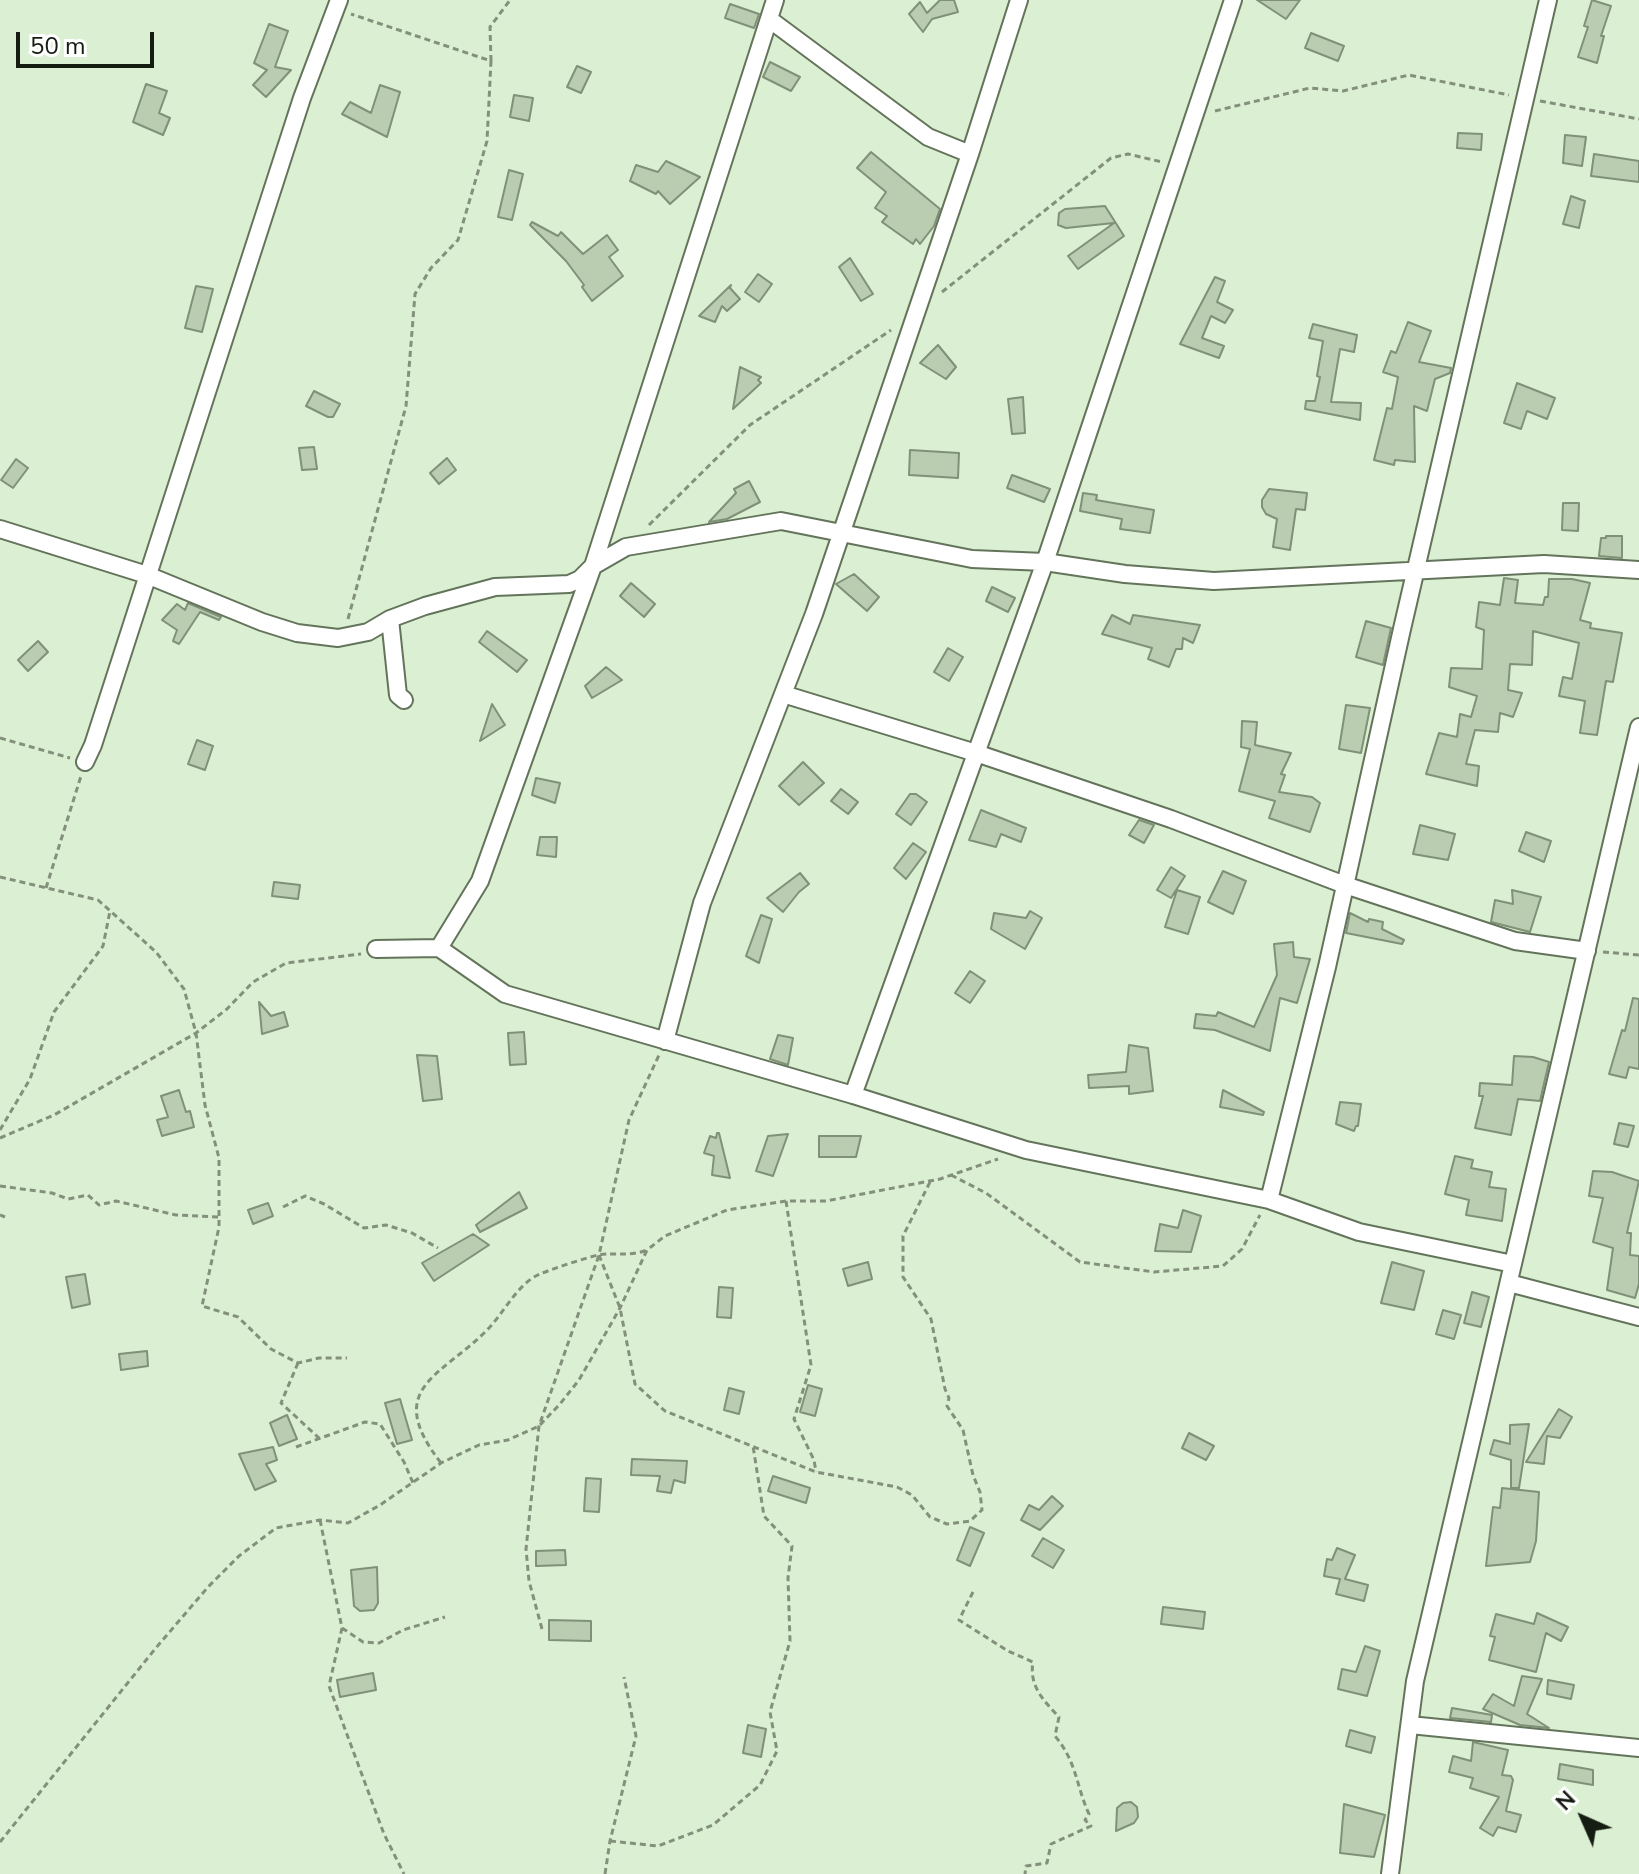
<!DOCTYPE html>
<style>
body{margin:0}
#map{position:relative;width:1639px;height:1874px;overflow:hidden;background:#dbefd2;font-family:"Nunito Sans",sans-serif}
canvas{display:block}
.north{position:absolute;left:1543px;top:1778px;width:80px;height:80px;-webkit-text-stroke:6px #fff;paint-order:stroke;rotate:315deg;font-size:22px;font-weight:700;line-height:32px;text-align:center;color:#151c12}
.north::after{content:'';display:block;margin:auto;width:28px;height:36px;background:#151c12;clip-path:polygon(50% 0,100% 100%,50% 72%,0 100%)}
.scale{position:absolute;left:16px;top:32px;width:138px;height:36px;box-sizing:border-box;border:4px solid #151c12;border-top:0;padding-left:10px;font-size:24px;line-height:28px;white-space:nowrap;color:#151c12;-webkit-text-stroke:6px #fff;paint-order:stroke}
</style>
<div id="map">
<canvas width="1639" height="1874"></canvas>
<div class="north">N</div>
<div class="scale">50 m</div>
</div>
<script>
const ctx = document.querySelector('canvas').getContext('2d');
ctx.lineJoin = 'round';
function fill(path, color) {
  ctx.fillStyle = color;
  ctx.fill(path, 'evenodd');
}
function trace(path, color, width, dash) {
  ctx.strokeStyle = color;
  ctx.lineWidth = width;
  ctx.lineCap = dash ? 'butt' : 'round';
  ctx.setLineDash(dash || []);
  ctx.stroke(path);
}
const building = new Path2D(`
 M940 0H954L958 12 932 19 923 32 909 14 920 2 927 13Z
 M1257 0H1300L1286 19Z
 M1592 0 1611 6 1601 36H1604L1597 63 1578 57 1588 27 1584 26Z
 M730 4 759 14 754 28 725 18Z
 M269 24 288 31 275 67 291 70 266 97 253 85 267 70 254 63Z
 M1311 33 1344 46 1338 61 1305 48Z
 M770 62 800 77 791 91 763 77Z
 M577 66 591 72 581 93 567 87Z
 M146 84 167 91 159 113 170 118 163 135 133 122Z
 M380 85 400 92 387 137 342 114 350 102 371 113Z
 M514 95 533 98 529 121 510 117Z
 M1458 133 1482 134 1481 150 1457 148Z
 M1565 135 1586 137 1582 166 1563 163Z
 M871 152 940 209 934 226 920 244 916 239 913 244 882 222 887 216 875 208 886 192 857 168Z
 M1594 154 1639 161V182L1591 176Z
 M666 161 700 177 670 204 658 191 656 194 630 181 636 165 658 172Z
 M509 170 523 174 512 220 498 217Z
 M1571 196 1585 201 1579 228 1563 224Z
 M1105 206 1124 236 1078 269 1068 256 1114 223 1066 228 1058 225 1059 213 1065 209Z
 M532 222 558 236 561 232 583 254 607 235 618 250 609 257 623 276 592 301 582 287 584 285 566 261 530 225Z
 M850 258 873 294 861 301 839 267Z
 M758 274 772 284 759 302 745 292Z
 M1215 277 1225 281 1217 302 1233 310 1225 323 1211 316 1202 338 1224 346 1219 358 1180 344Z
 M731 285 730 288 740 299 727 311 722 306 715 322 699 316Z
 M196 286 213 289 202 332 185 328Z
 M1408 322 1431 331 1419 362 1451 368 1450 373 1435 379 1427 411 1414 406 1415 462 1395 460 1394 465 1374 460 1387 408 1392 409 1398 377 1383 372 1391 351 1396 353Z
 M1313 324 1357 335 1354 352 1340 349 1331 402 1361 403 1360 420 1305 409 1306 401H1315L1320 377 1317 376 1323 341 1309 338Z
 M938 345 956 367 946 379 920 363Z
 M740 367 761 377 758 380 761 383 733 409Z
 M1517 383 1555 398 1547 419 1527 411 1521 429 1504 423Z
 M314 391 340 404 333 417H328L306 406Z
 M1023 397 1025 433 1012 434 1008 399Z
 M314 447 317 469 302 470 299 448Z
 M910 450 959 453 958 478 909 475Z
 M447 458 456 470 439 484 430 473Z
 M16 459 28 468 13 488 1 480Z
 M1012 475 1050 489 1044 502 1007 488Z
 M749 481 760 502 727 519 709 522 736 493 734 489Z
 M1269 489 1307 493 1305 510 1296 509 1290 550 1273 547 1277 519 1266 514 1262 507V500Z
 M1083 493 1097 495 1096 500 1154 510 1150 533 1120 529 1122 519 1080 511Z
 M1563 503H1579L1578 531 1562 530Z
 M1606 536H1622V558L1599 556 1601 538H1606Z
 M854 574 879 597 867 611 836 584Z
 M1504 578 1518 580 1515 603 1543 605 1545 597H1548L1549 579H1572L1590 583 1580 620 1591 623 1590 628 1622 633 1613 682 1606 681 1597 735 1580 733 1585 701 1559 696 1563 677 1572 679 1579 643 1533 631 1532 665 1510 664 1508 690 1522 693 1513 717 1500 713 1498 732 1475 730 1466 764 1479 766 1477 786 1426 774 1439 733 1457 737 1460 714 1471 717 1477 696 1449 687 1451 668 1482 669 1484 630 1476 627 1479 602 1500 605Z
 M631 583 655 604 644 617 620 596Z
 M992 587 1015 598 1008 612 986 601Z
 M188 603 221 617 219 620 200 612 179 644 173 641 177 630 162 620 177 604 185 610Z
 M1112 615 1130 624 1133 615 1200 625 1193 643 1183 638 1182 649H1176L1169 667 1148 659 1152 648 1102 634Z
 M1366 621 1391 628 1383 665 1356 657Z
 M487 631 527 660 517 672 479 642Z
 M38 641 48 652 28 671 18 660Z
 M948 648 963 657 949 681 934 672Z
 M606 667 622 680 592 698 585 686Z
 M492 704 505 725 480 741Z
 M1346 705 1370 708 1361 753 1339 749Z
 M1242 721 1257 722 1255 745 1291 753 1281 774 1285 775 1279 792 1312 797 1320 803 1310 832 1269 818 1275 801 1239 791 1250 749 1241 747Z
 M197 740 213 746 205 770 188 764Z
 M803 762 824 783 799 805 779 786Z
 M536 778 560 783 555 803 532 795Z
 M841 789 858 802 848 814 831 801Z
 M910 794H916L927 802 911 825 896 814Z
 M981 810 1026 828 1021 842 1001 834 996 847 969 840Z
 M1139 820 1154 825 1144 843 1129 835Z
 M1420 825 1455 834 1448 860 1413 854Z
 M1526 832 1551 841 1544 862 1519 851Z
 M540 837H557L556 857 537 855Z
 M913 843 926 852 906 879 894 868Z
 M1171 867 1185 876 1171 898 1157 890Z
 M1223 871 1246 881 1233 914 1208 902Z
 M800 873 809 884 799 892 783 912 767 898Z
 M274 882 300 885 298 899 272 896Z
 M1177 890 1200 897 1188 934 1165 927Z
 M1512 890 1541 897 1530 932 1491 922 1495 900 1513 904Z
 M1030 911 1042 918 1025 949 991 929 994 913 1026 918Z
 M1350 913 1368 922 1369 919 1383 922 1382 929 1404 940 1402 944 1346 933Z
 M761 915 772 919 759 963 746 956Z
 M1293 942 1294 957 1310 959 1297 1003 1280 998 1270 1051 1215 1030 1194 1028 1196 1014 1216 1016 1218 1012 1254 1027 1277 975 1274 944Z
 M970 971 985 981 970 1003 955 993Z
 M1633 998 1639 999V1069L1629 1067 1626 1078 1609 1074 1622 1030 1625 1031Z
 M259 1002 271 1016 284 1012 288 1026 262 1034Z
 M524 1032 526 1064 510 1065 508 1033Z
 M778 1035 793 1038 788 1065 770 1059Z
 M1129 1045 1148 1048 1153 1091 1129 1094V1086L1089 1088 1088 1075 1126 1072Z
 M417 1055 437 1056 442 1099 423 1101Z
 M1514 1056 1533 1057 1549 1062 1540 1101 1518 1099 1511 1135 1475 1128 1483 1096H1479L1480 1083 1512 1085Z
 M179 1090 186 1112 190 1111 194 1127 162 1136 157 1120 168 1117 161 1096Z
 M1223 1090 1264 1112 1263 1115 1220 1107Z
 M1340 1102 1361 1104 1358 1126H1356L1354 1131 1336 1124Z
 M1619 1123 1634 1126 1628 1147 1614 1144Z
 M717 1133H719L730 1178 712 1175 714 1156 704 1153 710 1136 716 1138Z
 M788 1134 773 1176 756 1171 768 1136Z
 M819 1136H861L856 1157H819Z
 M1455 1156 1473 1160 1471 1168 1492 1172 1489 1187 1506 1189 1502 1221 1466 1215 1469 1200 1445 1194Z
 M1593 1171 1612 1172 1639 1181 1627 1233H1631L1630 1255 1639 1256V1284L1635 1298 1607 1290 1613 1248 1593 1242 1603 1198 1589 1196Z
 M519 1192 527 1208 480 1232 476 1225Z
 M268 1203 273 1216 253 1224 248 1210Z
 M1183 1210 1201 1216 1191 1252 1155 1251 1160 1224 1178 1228Z
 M473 1234 489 1245 434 1281 422 1263Z
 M868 1262 872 1279 848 1286 843 1269Z
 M1392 1262 1424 1271 1414 1310 1381 1303Z
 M85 1274 90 1304 72 1308 66 1277Z
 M719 1287 733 1288 731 1318 717 1317Z
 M1472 1292 1489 1297 1481 1327 1464 1323Z
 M1443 1310 1461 1315 1454 1339 1436 1334Z
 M147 1351 148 1366 121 1370 119 1354Z
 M808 1385 822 1389 815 1416 800 1412Z
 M729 1388 744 1392 739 1414 724 1410Z
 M400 1399 412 1440 397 1444 385 1403Z
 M1559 1409 1572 1417 1560 1438 1547 1436 1544 1464 1526 1462Z
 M287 1415 297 1439 279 1446 270 1423Z
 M1529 1424 1519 1488H1511V1460L1490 1454 1494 1440 1510 1444V1425Z
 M1189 1433 1214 1446 1206 1460 1182 1448Z
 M273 1447 277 1460 266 1464 276 1481 255 1490 239 1454Z
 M632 1459 687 1461 685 1483 674 1480 671 1493 657 1491 660 1476 631 1475Z
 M773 1476 810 1488 806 1503 768 1491Z
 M586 1478 601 1479 599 1512 584 1511Z
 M1502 1488 1539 1492 1536 1541 1530 1562 1486 1566 1493 1507 1500 1508Z
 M1052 1496 1063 1506 1040 1530 1021 1520 1029 1505 1039 1510Z
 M970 1527 984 1533 970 1566 957 1560Z
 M1043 1538 1064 1550 1053 1568 1032 1556Z
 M1337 1548 1355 1555 1345 1579 1368 1585 1364 1601 1336 1594 1340 1579 1324 1576 1327 1559 1332 1560Z
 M565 1550 566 1565 536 1566V1551Z
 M377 1567 378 1603 374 1610 360 1611 354 1606 351 1570Z
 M1163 1607 1205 1612 1203 1629 1161 1624Z
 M1537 1613 1568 1627 1561 1641 1546 1633 1536 1672 1489 1660 1495 1637 1490 1636 1496 1614 1534 1624Z
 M549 1620 591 1621V1641L549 1640Z
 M1365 1646 1380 1651 1367 1696 1338 1689 1342 1669 1356 1672Z
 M373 1673 376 1690 340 1697 337 1680Z
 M1522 1676 1542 1679 1527 1714 1549 1728 1520 1725 1483 1709 1493 1694 1514 1706Z
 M1548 1680 1574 1685 1571 1699 1547 1694Z
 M1452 1708 1492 1715 1491 1722 1450 1718Z
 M748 1725 766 1729 761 1757 743 1753Z
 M1350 1730 1375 1737 1371 1753 1346 1746Z
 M1473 1742 1508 1750 1502 1775 1511 1776 1513 1780 1506 1811 1521 1815 1516 1832 1498 1827 1493 1836 1480 1828 1499 1797 1470 1788 1473 1778 1449 1772 1453 1756 1471 1761Z
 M1560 1764 1593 1770V1785L1558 1779Z
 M1131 1802 1137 1807 1138 1817 1134 1823 1116 1831 1117 1808 1123 1803Z
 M1344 1804 1385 1815 1374 1857 1340 1853Z`);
const path = new Path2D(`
 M491 61 490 27 510 0
 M1540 101 1639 119
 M1215 111 1310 88 1343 91 1409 75 1509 95
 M942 292 1111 158 1128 154 1162 162
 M649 525 750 425 891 330
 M348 619 406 406 415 294 431 268 458 240 487 141 491 61 351 14
 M0 738 70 758
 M0 877 98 900 156 952 184 989 196 1033 205 1105 219 1158V1227L202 1306 238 1317 271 1349 298 1363 319 1358H347
 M46 888 81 776
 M1603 952 1639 955
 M0 1130 30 1079 54 1012 103 946 110 911
 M0 1138 54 1115 196 1033 227 1009 253 982 286 963 361 954
 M951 1175 986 1193 1080 1262 1154 1272 1223 1266 1242 1249 1260 1215
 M0 1186 52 1193 68 1199 88 1195 99 1205 116 1201 176 1215 219 1217
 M786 1201 811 1365 794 1419 814 1460 816 1472
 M283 1207 305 1196 324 1204 364 1228 386 1225 412 1233 438 1248
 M0 1215 5 1217
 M599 1255 620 1308 635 1384 665 1411 816 1472 897 1487 912 1495 930 1517 947 1524 970 1521 982 1510 980 1492 973 1475 963 1430 947 1406 949 1398 945 1389 931 1319 903 1277V1236L930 1182
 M298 1363 281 1403 319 1438
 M296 1447 365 1422 380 1424 404 1462 413 1483
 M441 1463C382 1387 442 1377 489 1328 504 1312 515 1289 534 1277 544 1271 586 1258 598 1255 617 1252 628 1257 647 1250
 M320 1520 342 1628 329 1686 384 1834 404 1874
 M973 1592 959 1620 1008 1651 1033 1662C1029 1686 1043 1700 1059 1717L1055 1736C1077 1762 1076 1786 1089 1814L1085 1820 1091 1826 1051 1844 1047 1863 1026 1866 1025 1874
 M342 1628 363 1642 379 1643 403 1630 445 1617
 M542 1629 529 1581 526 1549 539 1426 599 1255 629 1120 659 1055
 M610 1841 658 1846 713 1825 760 1785 777 1751 770 1712 790 1641 788 1578 792 1546 764 1516 753 1446
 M0 1842 155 1649 208 1587 239 1556 276 1528 320 1520 348 1523 380 1505 441 1463 479 1445 508 1440 539 1426 560 1404 579 1380 620 1308 647 1250 665 1236 727 1210 786 1201H826L940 1179 998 1159
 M605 1874 610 1841 636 1736 624 1677`);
const street = new Path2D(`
 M769 19 928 137 970 154
 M0 529 147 575 262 622 297 633 338 638 368 632 390 619 425 606 495 587 569 584 580 579 593 566 626 547 781 521 972 559 1045 562 1125 574 1214 581 1544 564 1639 570
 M390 619 398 695 404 700
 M783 694 976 753 1171 819 1345 885 1515 941 1587 951
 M85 762 93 745 302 98 339 0
 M439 948 505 994 853 1095 1026 1150 1269 1200 1359 1232 1513 1264
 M376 949 439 948 480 881 593 566 775 0
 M665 1041 702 903 814 614 970 154 1019 0
 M853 1095 1045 562 1233 0
 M1269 1200 1327 967 1402 629 1548 0
 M1509 1283 1639 1317
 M1410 1725 1639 1748
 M1390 1874 1415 1681 1639 727`);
fill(building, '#bacdb1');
trace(building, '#7f9177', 2);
trace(street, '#63745b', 20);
trace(path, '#83917c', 3, [6, 4]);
trace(street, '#fff', 16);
</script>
